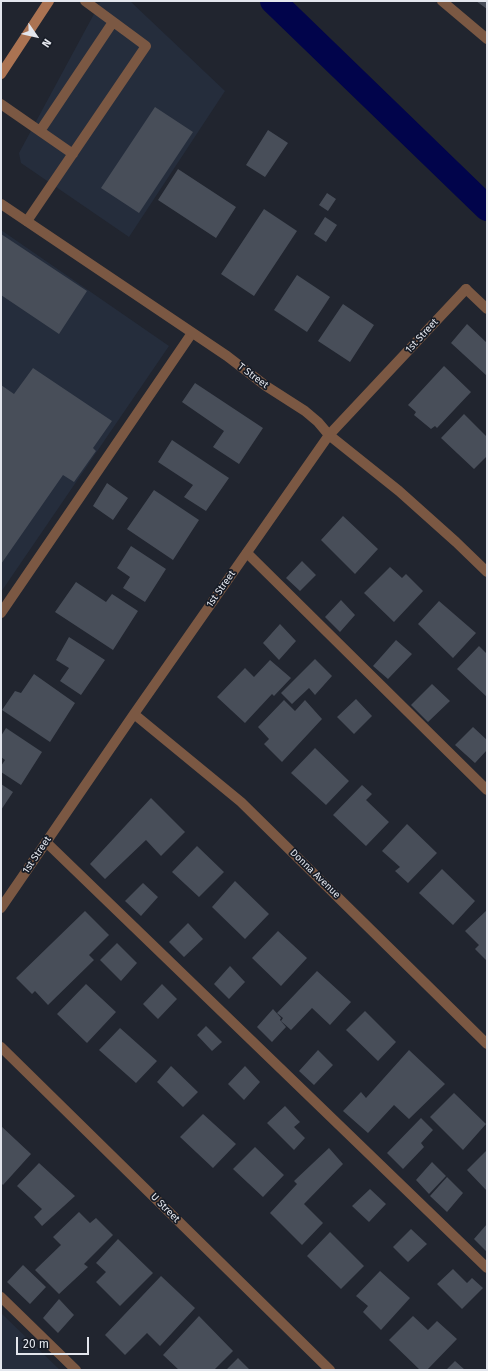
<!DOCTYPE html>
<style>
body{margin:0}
#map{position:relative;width:488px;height:1371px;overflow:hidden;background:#21252f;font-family:"Fira Sans",sans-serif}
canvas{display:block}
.frame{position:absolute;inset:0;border:2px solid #e3e6ed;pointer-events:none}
.north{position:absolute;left:16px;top:16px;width:40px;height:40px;-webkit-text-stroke:3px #171c26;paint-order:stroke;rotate:124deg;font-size:11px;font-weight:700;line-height:16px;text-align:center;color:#e3e6ed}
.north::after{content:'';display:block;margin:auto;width:14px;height:18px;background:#e3e6ed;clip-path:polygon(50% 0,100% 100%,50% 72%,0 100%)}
.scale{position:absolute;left:16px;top:1337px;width:73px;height:18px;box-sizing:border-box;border:2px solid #e3e6ed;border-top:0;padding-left:5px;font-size:12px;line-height:14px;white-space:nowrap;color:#e3e6ed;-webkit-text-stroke:3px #171c26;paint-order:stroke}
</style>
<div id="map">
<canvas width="488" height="1371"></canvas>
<div class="frame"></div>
<div class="north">N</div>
<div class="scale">20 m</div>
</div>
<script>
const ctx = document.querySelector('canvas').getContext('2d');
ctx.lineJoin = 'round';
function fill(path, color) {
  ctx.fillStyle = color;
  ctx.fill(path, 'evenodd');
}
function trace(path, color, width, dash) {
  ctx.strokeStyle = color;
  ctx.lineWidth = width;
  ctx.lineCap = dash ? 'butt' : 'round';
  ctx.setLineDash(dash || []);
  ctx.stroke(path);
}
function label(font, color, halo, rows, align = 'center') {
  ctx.font = font + ' "Fira Sans",sans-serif';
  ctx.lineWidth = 3.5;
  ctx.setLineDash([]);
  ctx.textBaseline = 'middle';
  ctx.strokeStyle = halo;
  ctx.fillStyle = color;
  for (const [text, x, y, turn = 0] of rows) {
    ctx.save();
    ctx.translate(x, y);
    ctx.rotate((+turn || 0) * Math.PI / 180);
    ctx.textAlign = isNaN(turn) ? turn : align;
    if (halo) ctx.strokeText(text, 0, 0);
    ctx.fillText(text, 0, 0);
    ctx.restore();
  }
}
const built = new Path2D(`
 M101 1H130L225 91 129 237 21 163 19 153Z
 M1 230 169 346 1 592Z
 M1 1313 60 1370H1Z`);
const canal = new Path2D(`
 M273 1 487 208`);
const building = new Path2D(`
 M476 1H487V9Z
 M155 107 193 132 139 213 101 188Z
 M268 130 288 143 265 177 246 165Z
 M178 169 236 207 216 238 158 200Z
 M327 193 336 199 328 211 319 205Z
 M264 209 297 231 254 296 221 274Z
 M325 217 337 225 326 242 314 234Z
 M1 234 87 291 59 334 1 295Z
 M297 275 330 297 307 332 274 310Z
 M343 304 374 325 350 362 318 341Z
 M467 324 487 343V376L451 343Z
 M444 366 471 392 437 428 435 426 431 429 414 415 416 412 408 405Z
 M33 368 112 421 93 448 96 451 74 482 63 475 1 564V385L14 394Z
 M195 383 263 428 239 464 213 447 224 431 182 402Z
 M464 414 487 437V456L474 469 441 438Z
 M172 440 229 478 206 511 184 497 193 485 158 462Z
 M107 483 128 498 113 520 93 506Z
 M154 490 199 520 173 560 127 529Z
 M343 516 378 549 355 574 321 540Z
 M131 546 166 569 145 602 123 588 130 577 117 568Z
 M302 561 316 575 300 591 286 578Z
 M390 567 402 578 406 574 423 591 394 622 364 593Z
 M76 582 106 602 112 594 138 611 113 650 55 612Z
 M341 600 355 615 340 632 325 617Z
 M439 601 476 633 453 658 418 624Z
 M280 624 296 641 279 660 263 643Z
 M69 637 105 660 81 695 60 681 69 668 56 660Z
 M396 640 412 654 388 679 373 666Z
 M479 646 487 654V697L457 669Z
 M315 659 332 676 315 695 309 688 292 704 281 693Z
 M270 660 291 678 274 696 272 694 245 723 217 697 245 668 254 677Z
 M34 674 75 703 50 742 2 710 15 691 21 693Z
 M432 684 450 701 428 722 411 705Z
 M356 699 372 716 354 734 337 717Z
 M284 700 295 711 305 700 322 719 282 762 264 744 269 739 258 727Z
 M473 727 487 740V750L475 763 455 745Z
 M6 728 42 752 21 785 1 772V766L5 760 1 757V736Z
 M315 748 349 781 326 805 291 773Z
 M1 784 13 792 1 810Z
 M362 785 372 794 366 800 389 822 366 846 333 815Z
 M151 798 185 832 161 856 146 840 105 879 90 864Z
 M407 824 437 853 408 883 395 871 400 867 382 851Z
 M197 846 224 872 199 897 172 872Z
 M442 869 475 901 453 925 419 893Z
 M235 881 269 914 245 939 212 907Z
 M143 883 158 897 141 916 125 901Z
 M487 910V961L475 949 479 945 465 931Z
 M85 911 109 935 89 955 94 960 48 1005 35 991 32 994 16 978Z
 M188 923 203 939 184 957 169 942Z
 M278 931 307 958 281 986 252 958Z
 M117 943 137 963 121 981 100 960Z
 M230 966 245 982 229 999 214 984Z
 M317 971 351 1002 330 1025 312 1008 291 1030 281 1021 283 1018 277 1013Z
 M86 984 116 1012 87 1043 57 1014Z
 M162 984 177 999 158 1019 143 1004Z
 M273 1009 281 1018 280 1020 286 1027 272 1042 257 1027Z
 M365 1011 396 1042 378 1061 346 1030Z
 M206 1026 222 1042 212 1051 197 1035Z
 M120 1028 157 1061 136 1083 99 1050Z
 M318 1050 333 1065 314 1085 299 1071Z
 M409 1050 445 1084 409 1119 394 1105 368 1133 343 1111 361 1092 366 1098Z
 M171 1066 198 1092 183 1107 157 1082Z
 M245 1066 260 1082 244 1100 228 1084Z
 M454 1093 486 1124 463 1150 430 1117Z
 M285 1106 300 1122 294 1127 305 1138 294 1150 267 1123Z
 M203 1114 236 1144 213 1168 180 1137Z
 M421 1118 433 1130 421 1143 424 1147 403 1169 387 1153Z
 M1 1126 31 1154 3 1185 1 1183Z
 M255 1147 284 1175 263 1197 233 1169Z
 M329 1148 343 1164 304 1204 323 1223 302 1245 270 1213 297 1184 294 1181Z
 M487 1150V1191L467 1170Z
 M432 1162 446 1176 429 1194 416 1180Z
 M39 1163 75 1196 42 1226 34 1217 42 1209 17 1186Z
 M447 1177 463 1193 447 1212 430 1196Z
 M370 1189 386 1204 369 1222 352 1206Z
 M79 1212 90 1223 96 1218 113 1235 84 1264 88 1267 59 1294 35 1270 61 1245 53 1237Z
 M487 1224V1252L474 1239Z
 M411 1229 427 1244 408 1262 393 1247Z
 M330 1232 364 1266 341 1289 307 1256Z
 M118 1239 153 1273 120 1306 96 1282 106 1272 96 1263Z
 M23 1265 46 1287 30 1304 7 1282Z
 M453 1269 467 1283 472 1278 483 1288 462 1309 437 1284Z
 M380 1271 410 1298 381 1330 363 1312 368 1306 356 1296Z
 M161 1276 195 1308 160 1346 147 1333 125 1355 105 1335Z
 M59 1299 74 1315 58 1333 43 1318Z
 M199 1316 233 1351 214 1370H179L163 1355Z
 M413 1316 428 1330 437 1321 457 1339 427 1370H420L389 1340Z
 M238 1358 250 1370H226Z
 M455 1361 465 1370H446Z`);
const lane = new Path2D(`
 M442 1 487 39
 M1 104 73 154
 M40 131 113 22
 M27 221 146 46 85 1
 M466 289 487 309
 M247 553 487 790
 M1 613 192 333
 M46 842 487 1268
 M1 1297 76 1370`);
const street = new Path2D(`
 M1 204 227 356 266 386 305 411 318 422 329 435 399 491 456 542 487 572
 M134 714 241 802 487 1044
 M1 908 134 714 329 435 466 289
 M1 1047 330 1370`);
const secondary = new Path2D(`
 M1 74 49 1`);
const streetNames = [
 ["1st Street",422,336,-47],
 ["T Street",253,376,37],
 ["1st Street",221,589,-55],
 ["1st Street",37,855,-56],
 ["Donna Avenue",315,874,44],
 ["U Street",165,1208,45]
];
fill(built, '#252d3c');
trace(canal, '#01044b', 26);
fill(building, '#484e59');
trace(lane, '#7b5843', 10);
trace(street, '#7b5843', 10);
trace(secondary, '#ab7352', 10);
label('10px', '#e3e6ed', '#171c26', streetNames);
</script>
